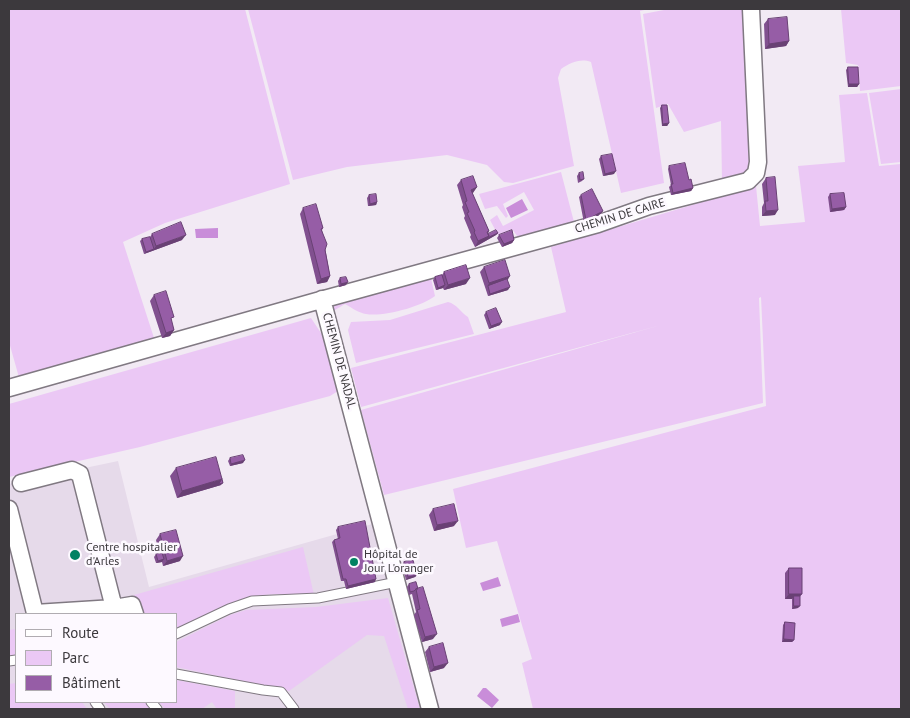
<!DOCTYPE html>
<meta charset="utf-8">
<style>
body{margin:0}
#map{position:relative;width:910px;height:718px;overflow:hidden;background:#f2eaf4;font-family:"PT Sans",sans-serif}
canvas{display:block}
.frame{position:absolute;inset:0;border:10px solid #3c393d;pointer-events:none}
.legend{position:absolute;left:15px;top:613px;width:162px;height:90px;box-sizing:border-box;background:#fdf9ff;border:1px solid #b0acb1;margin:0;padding:6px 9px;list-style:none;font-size:15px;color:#3c393d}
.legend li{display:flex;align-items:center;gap:10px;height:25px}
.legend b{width:25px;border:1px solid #b0acb1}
</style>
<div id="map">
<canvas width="910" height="718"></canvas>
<div class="frame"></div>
<ul class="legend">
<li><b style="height:6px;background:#fff"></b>Route</li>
<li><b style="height:14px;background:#ebc8f5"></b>Parc</li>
<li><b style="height:14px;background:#965da6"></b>Bâtiment</li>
</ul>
</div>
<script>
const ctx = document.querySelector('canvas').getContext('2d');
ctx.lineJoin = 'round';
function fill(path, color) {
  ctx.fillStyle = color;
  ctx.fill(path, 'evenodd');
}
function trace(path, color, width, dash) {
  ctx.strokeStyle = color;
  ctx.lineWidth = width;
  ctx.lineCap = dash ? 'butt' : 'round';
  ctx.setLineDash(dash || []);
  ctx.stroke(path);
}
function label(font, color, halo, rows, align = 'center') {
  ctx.font = font + ' "PT Sans",sans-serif';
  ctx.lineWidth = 5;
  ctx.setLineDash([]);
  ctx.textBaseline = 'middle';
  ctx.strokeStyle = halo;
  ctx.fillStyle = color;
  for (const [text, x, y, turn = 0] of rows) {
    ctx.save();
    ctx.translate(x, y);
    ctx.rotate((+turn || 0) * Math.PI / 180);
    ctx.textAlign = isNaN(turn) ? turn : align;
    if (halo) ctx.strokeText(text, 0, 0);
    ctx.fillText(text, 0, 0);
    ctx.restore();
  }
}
const built = new Path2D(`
 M118 461 149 587 376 523 426 709H9V484ZM16 614H176V702H16Z`);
const green = new Path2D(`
 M9 9H245L290 184 165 223 123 242 155 341 20 381 9 342Z
 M248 9H649L640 11 664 183 621 193 591 62C580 58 570 63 561 69L558 78 574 166 513 183 504 182 487 165 447 155 347 167 293 180Z
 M669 9H746L752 169 739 180 722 181 721 121 684 132 668 104 656 108 643 14Z
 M841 9H901V86L860 91 858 65 846 63Z
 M901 89V162L881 164 869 93Z
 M867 93 879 166 901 164V709H533L522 663 532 659 497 541 466 548 453 489 766 406 761 297 759 298 763 403 384 495 361 410 661 325 361 407 351 368 566 312 551 247 756 186 760 226 805 222 798 166 845 162 839 95Z
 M561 172 574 222 518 237 512 229 498 235 490 220 497 215 503 226 534 210 524 192 503 204 508 216 506 218 497 206 485 209 479 194Z
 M430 274 435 296C421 307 383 317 366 314 359 313 352 308 345 304L335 310 330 309 327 301Z
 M448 302C457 304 461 313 468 317L474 334 356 363 348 330 351 322 390 320Z
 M311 318 323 336 338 391 330 396 140 447 9 477V404Z
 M303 547 314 595C290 594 266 592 244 599 220 605 198 619 176 630V614H142L134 595Z
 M388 598 420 709H408L384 636 367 635 289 691 176 667V642L230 615 246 610 316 607Z
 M16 629V655H9V630Z
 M176 680 235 691V709H217L212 702 202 709H165L159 702H176Z
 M16 683V702H82L87 709H9V684Z
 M104 702H146L151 709H110Z`);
const water = new Path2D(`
 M522 199 528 210 511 218 506 208Z
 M218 228V238H196L195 229Z
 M498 577 501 586 483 591 480 583Z
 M518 614 520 622 502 627 500 619Z
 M483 688H486L499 700 492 708 477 696Z`);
const lane = new Path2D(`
 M176 634 229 609 252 601 318 598 397 582
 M9 661 16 660
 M176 674 263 690 281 692 294 709
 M95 702 100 709
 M151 702 157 709`);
const street = new Path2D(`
 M322 299 430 709
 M9 388 317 301 598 224 649 206 748 181 756 173 758 162 751 9
 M21 483 72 470 80 474 114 608 132 605 135 614
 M9 509 35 613 114 608`);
const wall = new Path2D(`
 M768 19 789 41 786 46 765 49 764 24Z
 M848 67 859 84 857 87H848L846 70Z
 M662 105 669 123 667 126H662L660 108Z
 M601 156 614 174 603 176 599 159Z
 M669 166 689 180 693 188 691 191 671 195 669 187 671 185 668 169Z
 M579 173 584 179 582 181 578 183 577 176Z
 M766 178 775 215 762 216V207L764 203 762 184Z
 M461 180 477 187 472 193 489 231 488 234 498 233 496 235 475 247 470 237 471 235 464 218 465 216 462 207 463 205 457 185Z
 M830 194 846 207 844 210 830 212 828 197Z
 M369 195 377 202 376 205 368 206 367 198Z
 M581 195 601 214 584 223 579 197Z
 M303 208 323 228 322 230 330 276 327 282 317 284 300 214Z
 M152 234 182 240 144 254 140 241 142 239 150 237Z
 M499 235 514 240 512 243 502 247 497 238Z
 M484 267 507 280 508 290 488 296 480 272Z
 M444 272 466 284 444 290 443 288 436 290 433 280 435 277 442 275Z
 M340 278 346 285 339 287 338 281Z
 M154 295 171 321 174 330 170 336 162 338 150 301Z
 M486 312 500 325 489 329 484 315Z
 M230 458 243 463 230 466 228 461Z
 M176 468 221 485 177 498 170 476Z
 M433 509 454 526 434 531 429 515Z
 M338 527 375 582 346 589 344 581H341L332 542 334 540 338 539 336 530Z
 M160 534 180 561 163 566 162 562 156 563 154 557 156 554 159 553 156 540Z
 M404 562 417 575 415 577 406 580 402 565Z
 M789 568 802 594 800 596 798 608 792 609V599H785V573Z
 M416 582 433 639 422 642 414 615 416 612 412 594 409 595 407 587 409 584Z
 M785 622 794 640 792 642H782L783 625Z
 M429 647 444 668 430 672 425 652Z`);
const shadedWall = new Path2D(`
 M789 41 786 46 765 49 769 44Z
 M849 84H859L857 87H848Z
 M669 123 667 126H662L663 124Z
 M616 171 614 174 603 176 605 174Z
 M477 187 473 193 467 196 471 190Z
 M693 188 691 191 671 195 673 193Z
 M377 202 376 205 368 206 370 204Z
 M846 207 844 210 830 212 832 209Z
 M778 210 775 215 762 216 766 211Z
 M603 211 601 214 584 223 586 220Z
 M498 233 496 235 475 247 478 241 489 236Z
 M186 235 182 240 144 254 146 252 154 249 156 246Z
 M514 240 512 243 502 247 504 244Z
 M330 276 327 282 317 284 321 279Z
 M510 276 507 281 488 286 489 283Z
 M470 278 466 284 444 290 448 285Z
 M348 282 346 285 339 287 341 284Z
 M445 285 443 288 436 290 438 288Z
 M510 287 508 290 488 296 490 294Z
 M502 322 500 325 489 329 491 326Z
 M174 330 170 336 162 338 166 333Z
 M245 460 243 463 230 466 231 464Z
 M222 479 223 483 221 485 177 498 182 491Z
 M458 521 454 526 434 531 437 525Z
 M183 556 180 561 163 566 167 561Z
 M164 559 162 562 156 563 158 561Z
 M417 575 415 577 406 580 408 577Z
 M376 579 375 582 346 589 348 586Z
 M789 594H802L798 599 794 596 792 599H785Z
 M794 606H800L798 608 792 609Z
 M437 634 433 639 422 642 425 637Z
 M784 639 794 640 792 642H782Z
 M448 663 444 668 430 672 434 667Z`);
const building = new Path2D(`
 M787 17 789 41 769 44 768 19Z
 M848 67H858L859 84H849Z
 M662 105H667L669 123 663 124Z
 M612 154 616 171 605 174 601 156Z
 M685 163 689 180 691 179 693 188 673 193 671 184H673L669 166Z
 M583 172 584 179 580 180 579 173Z
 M473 176 477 187 471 190 489 231 487 232 489 236 478 241 474 232 475 231 467 213 469 212 465 202 467 201 461 180Z
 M775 177 778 210 766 211 765 201H768L766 178Z
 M592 189 603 211 586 220 581 195Z
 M844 193 846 207 832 209 830 194Z
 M376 194 377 202 370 204 369 195Z
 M316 204 323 228 321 229 327 244 325 250 330 276 321 279 303 208Z
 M181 222 186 235 156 246 152 234Z
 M496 230 498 233 487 238 489 236 488 234Z
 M512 230 514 240 504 244 499 235Z
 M150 237 154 249 146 252 142 239Z
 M505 260 510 276 489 283 484 267Z
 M466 265 470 278 448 285 444 272Z
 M442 275 445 285 438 288 435 277Z
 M346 277 348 282 341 284 340 278Z
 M507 279 510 287 490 294 488 286Z
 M166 291 174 317 171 318 174 330 166 333 154 295Z
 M496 308 502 322 491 326 486 312Z
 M243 455 245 460 231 464 230 458Z
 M216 457 222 479 182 491 176 468Z
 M222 479 223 483 219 484Z
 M454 504 458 521 437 525 433 509Z
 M365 521 376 579 348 586 346 579H343L334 540 340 538 338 527Z
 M176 530 183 556 167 561 160 534Z
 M162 553 164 559 158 561 156 554Z
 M413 560 417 575 408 577 404 562Z
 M789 568H802V594H789Z
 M416 582 418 589H416L414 591 410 592 409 584Z
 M423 587 437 634 425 637 417 610 420 609 416 589Z
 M794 596H800V606H794Z
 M785 622 795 623 794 640 784 639Z
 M443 643 448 663 434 667 429 647Z`);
const markers = [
 [75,555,6,"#008162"],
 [354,562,5,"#008162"]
];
const streetNames = [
 ["CHEMIN DE CAIRE",620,216,-17],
 ["CHEMIN DE NADAL",339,361,75]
];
const poiNames = [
 ["Centre hospitalier",86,548],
 ["d'Arles",86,562],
 ["Hôpital de",364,555],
 ["Jour L'oranger",364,569]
];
fill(built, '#e6daea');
fill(green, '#ebc8f5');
fill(water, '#c98dd9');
trace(lane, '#807982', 11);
trace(street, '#807982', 19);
trace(lane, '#fff', 9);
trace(street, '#fff', 16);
fill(wall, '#81508f');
fill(shadedWall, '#694174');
fill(building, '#965da6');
trace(building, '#694174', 1);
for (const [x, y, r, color] of markers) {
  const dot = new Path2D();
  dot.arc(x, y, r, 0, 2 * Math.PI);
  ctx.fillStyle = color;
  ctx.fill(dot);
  trace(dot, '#fdf9ff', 2);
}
label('12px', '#3c393d', '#fdf9ff', streetNames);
label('12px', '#3c393d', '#fdf9ff', poiNames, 'left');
</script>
